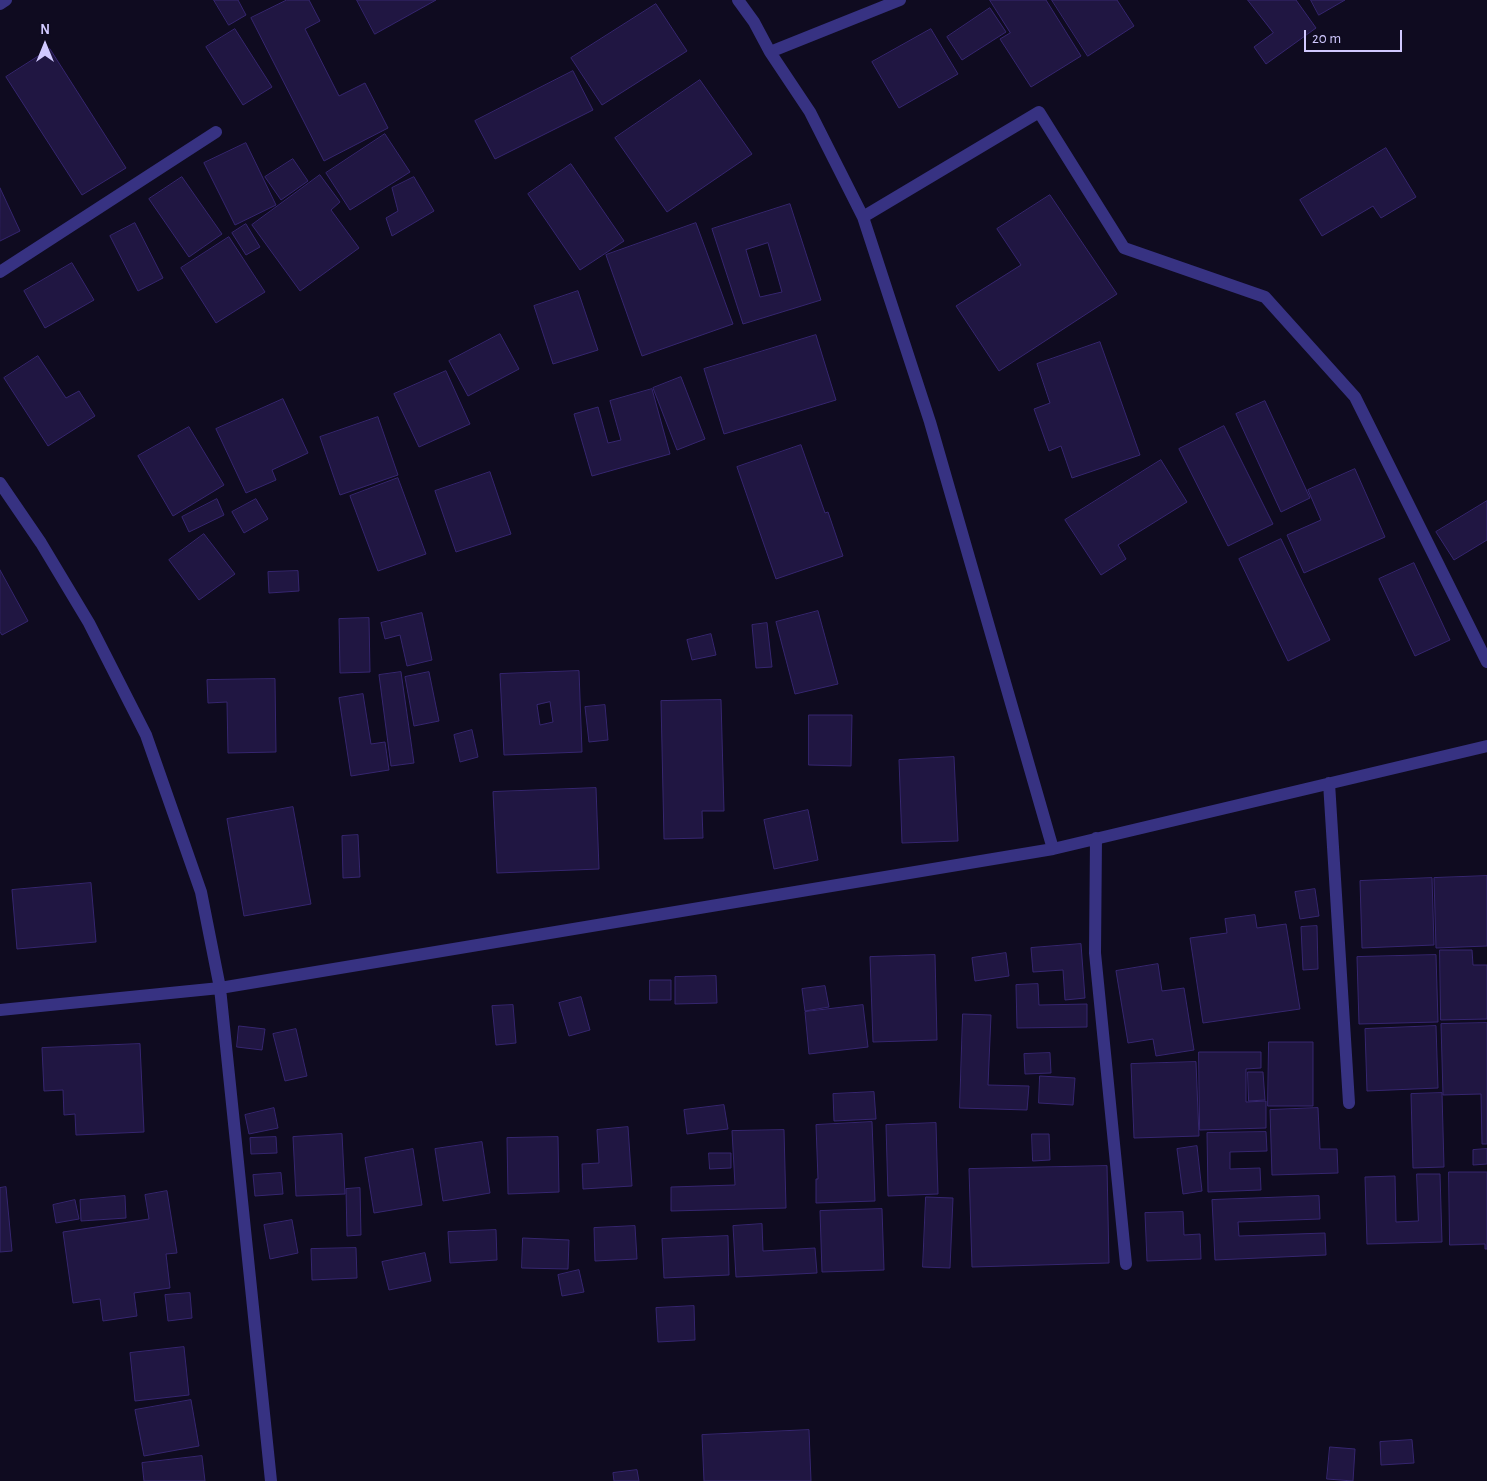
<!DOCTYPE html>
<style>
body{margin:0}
#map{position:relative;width:1487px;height:1481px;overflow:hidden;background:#0f0b20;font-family:"Alegreya Sans",sans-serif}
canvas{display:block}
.north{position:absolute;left:20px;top:20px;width:50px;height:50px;-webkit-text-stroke:4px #0f0b20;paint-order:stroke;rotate:0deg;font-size:14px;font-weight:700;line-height:20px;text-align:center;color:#d1c9ff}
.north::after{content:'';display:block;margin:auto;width:18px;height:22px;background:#d1c9ff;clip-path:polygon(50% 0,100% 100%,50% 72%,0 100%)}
.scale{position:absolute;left:1304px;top:30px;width:98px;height:22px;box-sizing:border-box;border:2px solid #d1c9ff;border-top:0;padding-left:6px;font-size:15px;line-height:18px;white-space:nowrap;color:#d1c9ff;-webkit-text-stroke:4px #0f0b20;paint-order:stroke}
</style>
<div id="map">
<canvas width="1487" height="1481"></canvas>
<div class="north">N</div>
<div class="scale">20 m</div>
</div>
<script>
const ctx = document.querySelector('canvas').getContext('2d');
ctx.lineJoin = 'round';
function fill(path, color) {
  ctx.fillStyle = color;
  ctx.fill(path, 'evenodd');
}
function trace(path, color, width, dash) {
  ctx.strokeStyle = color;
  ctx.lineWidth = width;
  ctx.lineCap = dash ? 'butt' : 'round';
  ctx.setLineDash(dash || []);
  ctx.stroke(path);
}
const building = new Path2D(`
 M214 0H238L246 15 229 25Z
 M287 0H309L320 21 305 29 339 96 365 83 388 128 324 161 251 18Z
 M357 0H436L375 34Z
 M990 0H1046L1081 56 1031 87 1000 39 1010 33Z
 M1052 0H1117L1134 26 1088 56Z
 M1248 0H1296L1316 28 1266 64 1254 47 1273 33Z
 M1311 0H1345L1319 15Z
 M656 4 687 51 602 105 571 58Z
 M990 8 1006 32 962 60 947 37Z
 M235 29 272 87 243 105 206 47Z
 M931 29 958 74 899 108 872 62Z
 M50 49 126 168 82 195 6 77Z
 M573 71 593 110 495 159 475 121Z
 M700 80 752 154 667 212 615 138Z
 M385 134 410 172 350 210 326 173Z
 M246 143 276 205 235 225 204 163Z
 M1386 148 1416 197 1381 218 1373 206 1322 236 1300 200Z
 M293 159 308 181 281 200 265 177Z
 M571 164 624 241 580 270 528 194Z
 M320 175 340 202 331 210 359 248 300 291 252 225Z
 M182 177 222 234 189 257 149 199Z
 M414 177 434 211 392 236 386 218 398 211 392 188Z
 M0 188 20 231 0 241Z
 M1050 195 1117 294 999 371 956 306 1021 265 997 229Z
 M790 204 821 300 743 324 712 229ZM768 243 782 292 760 297 746 250Z
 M135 223 163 278 138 291 110 236Z
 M696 223 733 324 642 356 606 255Z
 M246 224 260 247 246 255 232 233Z
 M229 237 265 292 216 323 181 268Z
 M72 263 94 300 45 328 24 291Z
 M578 291 598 350 553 364 534 306Z
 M500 334 519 369 468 396 449 361Z
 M816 335 836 400 724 434 704 369Z
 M1100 342 1140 455 1072 478 1061 446 1049 451 1034 409 1050 403 1037 364Z
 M38 356 66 398 79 391 95 416 48 446 4 378Z
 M446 371 470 424 419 447 394 394Z
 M681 377 705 439 677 450 653 388Z
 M652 389 670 454 592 476 574 414 598 407 608 443 621 440 610 401Z
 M283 399 308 453 272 470 276 480 246 493 216 429Z
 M1265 401 1310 498 1281 512 1236 414Z
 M378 417 398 475 340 495 320 437Z
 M1224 426 1273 524 1228 546 1179 449Z
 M189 427 224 485 173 516 138 456Z
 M801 445 825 513 828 512 843 556 776 579 737 467Z
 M1161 460 1187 502 1118 545 1126 559 1101 575 1065 520Z
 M1355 469 1385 537 1304 573 1287 535 1321 520 1308 490Z
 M490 472 511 534 456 552 435 491Z
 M398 478 426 554 378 571 350 496Z
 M217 499 224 515 189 532 182 517Z
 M256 499 268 519 244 533 232 512Z
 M1487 501V540L1454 560 1436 532Z
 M204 534 235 574 199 600 169 560Z
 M1281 539 1330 640 1288 661 1239 559Z
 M1414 563 1450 640 1415 656 1379 579Z
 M0 570 28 621 2 635 0 632Z
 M298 571 299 591 269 593 268 572Z
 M818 611 838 684 795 694 776 622Z
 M422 613 432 660 407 666 400 635 385 639 381 623Z
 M369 618 370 672 340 673 339 619Z
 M767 623 772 667 756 668 752 625Z
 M711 634 716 655 692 660 687 640Z
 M579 671 582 752 504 755 500 674ZM550 702 553 722 540 725 537 705Z
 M401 672 414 763 391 766 379 675Z
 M429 672 439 721 414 726 405 677Z
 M275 679 276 752 228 753 227 702 208 703 207 680Z
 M363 694 371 744 385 742 389 770 351 776 339 698Z
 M721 700 724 811H702L703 838 664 839 661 701Z
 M605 705 608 740 589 742 585 707Z
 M809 715H852L851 766 809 765Z
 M472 730 478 757 460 762 454 735Z
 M954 757 958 841 902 843 899 760Z
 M596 788 599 869 497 873 493 792Z
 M293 807 311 904 244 916 227 819Z
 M808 810 818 860 774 869 764 820Z
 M358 835 360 877 343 878 342 836Z
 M1487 876V946L1436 948 1434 878Z
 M1432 878 1434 945 1362 948 1360 881Z
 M91 883 96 942 17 949 12 890Z
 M1315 889 1319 916 1300 919 1295 892Z
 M1255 915 1257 928 1286 924 1300 1009 1203 1023 1190 938 1227 933 1225 919Z
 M1317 926 1318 969 1303 970 1301 927Z
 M1081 944 1085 998 1065 1000 1063 970 1033 972 1031 948Z
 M1440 950H1472L1473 965H1487V1019L1441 1020Z
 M1006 953 1009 976 975 981 972 958Z
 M935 955 937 1040 873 1042 870 957Z
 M1436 955 1438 1022 1359 1024 1357 957Z
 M1158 964 1162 991 1184 988 1194 1050 1156 1056 1153 1039 1128 1043 1116 971Z
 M716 976 717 1003 675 1004V977Z
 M650 980H671V1000H650Z
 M1038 984 1039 1005 1087 1004V1027L1017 1028 1016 985Z
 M825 986 829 1007 805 1011 802 989Z
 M581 997 590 1030 569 1036 559 1003Z
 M513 1005 516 1043 496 1045 492 1006Z
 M863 1005 868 1047 809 1054 805 1012Z
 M963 1014 991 1015 988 1085 1029 1086 1027 1110 960 1108Z
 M1487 1023V1144H1482L1481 1094 1443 1095 1441 1024Z
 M239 1026 265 1029 262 1050 237 1047Z
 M1436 1026 1438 1088 1367 1091 1365 1029Z
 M296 1029 307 1076 285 1081 273 1034Z
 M1269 1042H1313V1106H1268Z
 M140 1044 144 1132 76 1135 75 1114 64 1115 63 1090 44 1091 42 1048Z
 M1199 1052H1261V1068L1246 1069V1102L1266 1101V1128L1200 1130Z
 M1050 1053 1051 1073 1025 1074 1024 1054Z
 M1196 1062 1199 1136 1134 1138 1131 1064Z
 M1248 1072H1263L1265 1100 1249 1101Z
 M1040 1076 1075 1078 1073 1105 1039 1103Z
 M874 1092 876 1119 834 1121 833 1094Z
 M1442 1093 1444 1167 1413 1168 1411 1094Z
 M724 1105 728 1129 687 1134 684 1110Z
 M274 1108 278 1128 249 1134 245 1115Z
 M1318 1108 1320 1149H1337L1338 1173 1272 1175 1270 1110Z
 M872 1122 875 1201 816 1203V1179H818L816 1125Z
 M936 1123 938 1194 888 1196 886 1125Z
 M628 1127 632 1186 583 1189 582 1164 599 1163 597 1130Z
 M784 1130 786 1208 671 1211V1187L735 1185 732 1131Z
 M1266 1132 1267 1151 1230 1152V1169L1260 1168 1261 1190 1208 1192 1207 1133Z
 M342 1134 345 1194 296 1196 293 1137Z
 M1032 1134H1049L1050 1160 1033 1161Z
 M276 1137 277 1153 251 1154 250 1138Z
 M558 1137 559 1192 508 1194 507 1138Z
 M482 1142 490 1193 443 1201 435 1149Z
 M1197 1146 1202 1191 1183 1194 1177 1149Z
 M413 1149 422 1205 374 1213 365 1158Z
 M1487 1149V1164L1473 1165V1150Z
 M709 1153H731V1168L710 1169Z
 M1107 1166 1109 1263 972 1267 969 1169Z
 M1449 1172H1487V1249H1485V1244L1450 1245Z
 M281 1173 283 1194 255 1196 253 1175Z
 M1417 1174H1440L1442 1242 1367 1244 1365 1177 1395 1176 1396 1222 1418 1221Z
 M6 1187 12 1251 0 1252V1188Z
 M360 1188 361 1235 347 1236 346 1189Z
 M167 1191 177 1253 166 1254 170 1288 134 1293 137 1316 103 1321 100 1299 73 1303 63 1232 149 1219 145 1195Z
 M125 1196 126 1218 81 1221 80 1200Z
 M1319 1196 1320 1219 1238 1222 1239 1236 1325 1233 1326 1255 1215 1260 1212 1200Z
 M926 1197 953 1198 950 1268 923 1267Z
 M75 1200 79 1219 56 1223 53 1205Z
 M882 1209 884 1270 822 1272 820 1211Z
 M1183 1212 1184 1235 1200 1234 1201 1259 1147 1261 1145 1213Z
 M292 1220 298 1253 270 1259 264 1225Z
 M762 1224 763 1251 815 1248 817 1273 736 1277 733 1226Z
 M635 1226 637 1259 595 1261 594 1228Z
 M496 1230 497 1260 450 1263 448 1232Z
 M728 1236 729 1275 664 1278 662 1239Z
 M523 1238 569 1240 568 1269 522 1268Z
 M356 1248 357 1278 312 1280 311 1249Z
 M425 1253 431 1281 389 1290 382 1262Z
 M579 1270 584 1292 562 1296 558 1275Z
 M190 1293 192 1318 168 1321 165 1295Z
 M694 1306 695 1340 658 1342 656 1308Z
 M184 1347 189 1395 135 1401 130 1353Z
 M191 1400 199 1446 144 1456 135 1410Z
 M809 1430 811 1481H704L702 1435Z
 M1412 1440 1414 1463 1381 1465 1380 1442Z
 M1330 1447 1355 1449 1353 1481 1327 1479Z
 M202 1456 205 1481H144L142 1463Z
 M637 1470 639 1481H614L613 1473Z`);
const street = new Path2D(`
 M738 0 754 22 770 52 810 112 863 217 930 422 1053 849
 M0 4 6 0
 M770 52 900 0
 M863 217 1039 112 1124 248 1265 297 1355 397 1487 662
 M0 272 216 132
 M0 483 41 543 89 623 146 735 201 892 220 988 271 1481
 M1329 783 1349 1103
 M1096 838 1095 953 1126 1264
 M0 1010 220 988 1053 849 1487 746`);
fill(building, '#201642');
trace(building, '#36266f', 1);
trace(street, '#373282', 12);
</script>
